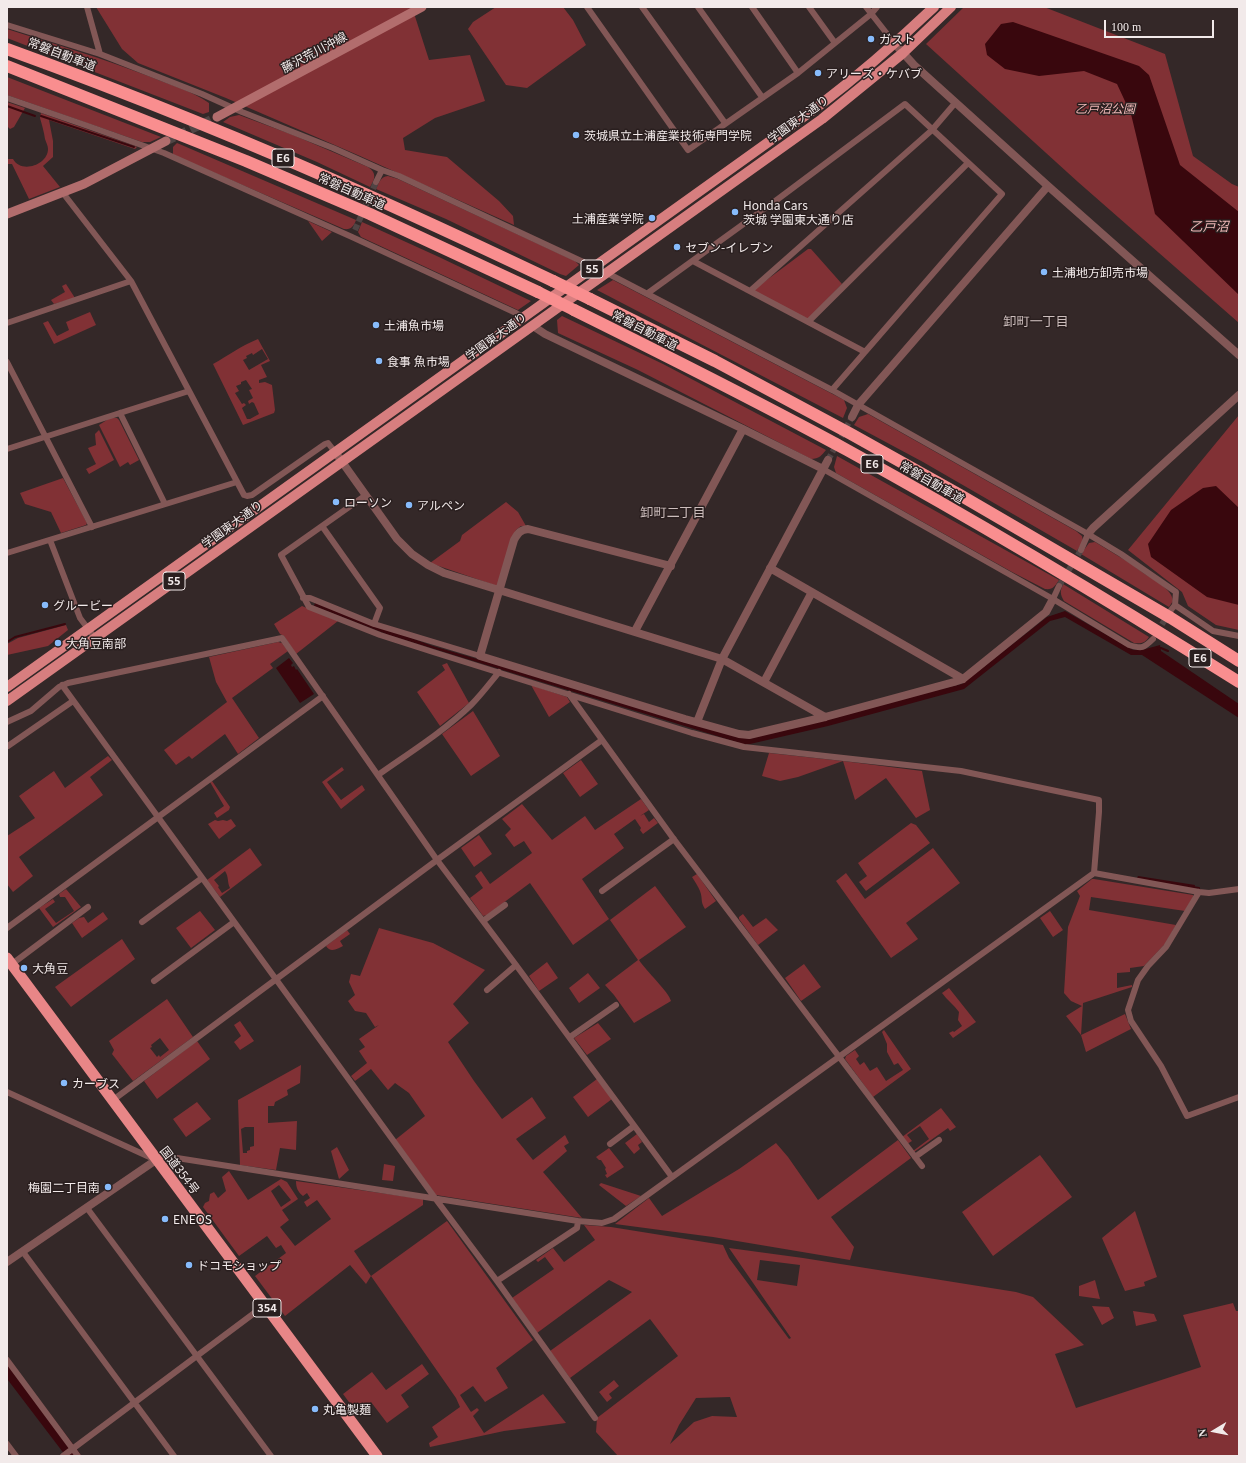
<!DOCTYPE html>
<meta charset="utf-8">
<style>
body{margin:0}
#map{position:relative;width:1246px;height:1463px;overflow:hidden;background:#342828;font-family:Georgia,serif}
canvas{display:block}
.frame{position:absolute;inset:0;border:8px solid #f2eaea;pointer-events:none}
.north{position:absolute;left:1194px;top:1411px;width:40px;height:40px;-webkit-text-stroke:3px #2a1f1f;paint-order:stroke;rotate:260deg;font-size:11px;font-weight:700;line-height:16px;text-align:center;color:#f2eaea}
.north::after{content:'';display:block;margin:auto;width:14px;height:18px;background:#f2eaea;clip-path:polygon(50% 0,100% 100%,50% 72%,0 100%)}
.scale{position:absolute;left:1104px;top:20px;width:110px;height:18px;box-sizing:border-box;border:2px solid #f2eaea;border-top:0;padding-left:5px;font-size:12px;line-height:14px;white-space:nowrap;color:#f2eaea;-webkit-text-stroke:3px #2a1f1f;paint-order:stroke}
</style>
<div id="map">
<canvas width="1246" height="1463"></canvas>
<div class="frame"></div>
<div class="north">N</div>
<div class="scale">100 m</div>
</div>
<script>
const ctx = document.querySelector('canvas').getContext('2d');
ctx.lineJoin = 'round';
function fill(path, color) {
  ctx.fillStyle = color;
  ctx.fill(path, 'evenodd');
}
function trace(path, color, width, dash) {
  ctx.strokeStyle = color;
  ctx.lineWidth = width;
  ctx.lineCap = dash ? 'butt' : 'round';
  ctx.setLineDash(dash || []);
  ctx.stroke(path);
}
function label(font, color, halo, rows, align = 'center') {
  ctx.font = font + ' Georgia,"Noto Sans JP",serif';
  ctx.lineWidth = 3;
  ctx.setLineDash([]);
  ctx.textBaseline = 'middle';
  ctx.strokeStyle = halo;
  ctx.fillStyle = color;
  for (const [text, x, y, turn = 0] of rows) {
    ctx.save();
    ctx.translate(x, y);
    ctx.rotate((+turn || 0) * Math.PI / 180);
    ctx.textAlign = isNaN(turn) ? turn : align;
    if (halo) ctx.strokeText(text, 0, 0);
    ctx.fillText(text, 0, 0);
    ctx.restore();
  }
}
const green = new Path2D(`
 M96 7H412L429 60 470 55 485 101 435 118 403 138 405 150 447 157 499 201 513 216 514 225 360 156 226 98 138 63 122 49Z
 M496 7H563L573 20 586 45 527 88 506 85 468 29 473 22Z
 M964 7H1044L1165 54 1193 156 1232 184 1239 187V323L1078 182 926 44Z
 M7 29C55 44 104 59 151 77 170 85 192 91 209 103V112L203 114 7 38Z
 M7 77 161 137 150 142H142L7 95Z
 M7 102 25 108 14 127 10 129 7 126Z
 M41 113 137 147 135 149 49 120 53 141V157L43 166 60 187 29 199 12 164H7V159H13C21 174 48 165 48 149 48 146 46 142 45 139 44 132 42 125 40 118Z
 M239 115 293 135 368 167C377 173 375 179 370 187L317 162 223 122 230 117Z
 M177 143 356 220C354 226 351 230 344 229L178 157 173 154V147Z
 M388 176 398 179 575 261 579 265 566 276 560 274 446 219 376 189C379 183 380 177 388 176Z
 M308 221 332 232 322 241Z
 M362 222 439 257 531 301 518 310 361 237 358 232Z
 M808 249H811L842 284 808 319 752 291Z
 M613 280 844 400 847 408 843 418 597 290Z
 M66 284 75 298 54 304 51 300 65 292 62 286Z
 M90 312 96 325 54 344 43 323 48 321 57 336 69 330 66 322Z
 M562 316 663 364 826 450C822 455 819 459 811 459L638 370 558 333 557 320Z
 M258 339 270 361 261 365 267 377 259 380V383L265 382 272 385 275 410 274 413 243 425 213 364C229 355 241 346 258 339ZM262 349 268 359 249 370 243 360 247 358 246 356 252 353 253 355ZM246 380 252 389 249 390 253 398 248 401 249 404 252 402 254 403 259 414 250 419H247L242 408 246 405 244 403 242 404 235 393 239 391 236 386 241 384V382Z
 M868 414 1076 531 1082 536 1083 541 1077 551 923 462 854 425 859 417Z
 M1239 415V630L1216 625 1188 606 1182 592 1128 550Z
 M110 418H117L119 420 139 460 130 465 128 462 120 467 99 425Z
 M99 430 114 460 89 474 86 469 96 464 88 448 96 445 95 434Z
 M837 456 1059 580C1055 586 1053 590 1045 589L1012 572 836 473 834 467Z
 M63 478 87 523 86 525 61 533 51 512 25 504 20 493Z
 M506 502 518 512 526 526H521L516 530 497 586 430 563 460 541 462 535Z
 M1095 542 1133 565C1144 576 1172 586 1173 601L1169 607 1081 554 1089 543Z
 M1063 584 1149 637C1145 643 1141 644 1134 643L1064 601C1060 594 1060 591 1063 584Z
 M302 606 338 621 296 654 284 636 280 634 274 624Z
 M66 625 68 630 48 646 7 655V644L18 638Z
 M278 642 282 643 288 651 270 664 273 668 232 698 259 738 238 754 225 734 192 759 189 756 176 765 164 750 227 702 216 682 209 657Z
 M447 663 469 703 440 726 417 692 445 670 442 665Z
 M531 685 567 697 570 702 549 717Z
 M473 711 500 756 471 776 442 734Z
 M769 753 843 761 922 771 930 810 916 818 886 778 855 800 843 761 798 777 780 781 762 776Z
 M108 756 112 760 90 777 103 795 19 857 33 876 13 892 7 884V836L35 818 19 796 54 771 65 788Z
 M581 760 598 784 580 797 563 773Z
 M342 767 344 770 327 782 341 800 362 785 365 790 341 809 322 782Z
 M212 781 230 807 229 810 217 818 214 813 224 806 210 782Z
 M641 799 649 810 640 816 644 814 649 822 654 818 658 823 643 834 640 830 641 828 635 819 614 834 624 848 582 879 609 919 573 945 530 883 487 915 483 916 470 898 483 888 475 876 481 871 490 884 532 853 524 841 514 847 505 835 511 829 502 819 522 804 552 840 585 816 595 830Z
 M231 819 236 826 219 839 208 824 215 820 218 821 223 820 227 821Z
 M911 823 916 825 930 843 866 891 859 882 867 876 858 863Z
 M479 835 492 854 474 867 461 848Z
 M250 848 262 865 220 897 207 880ZM225 871C229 877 227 882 230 888L222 893 218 887 219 886 214 880Z
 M933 848 960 883 906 923 918 939 891 958 836 881 846 873 865 899Z
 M697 874 716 901 705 909C700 901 703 899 700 891 698 886 695 882 692 877Z
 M1092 879H1094L1193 895V897L1185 911 1091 897 1089 910 1176 925 1165 944 1144 966 1130 968V972L1117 973V988L1132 985V987L1083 1003 1081 1035 1125 1014 1131 1029 1086 1052 1081 1035 1066 1016 1082 1006 1071 1001 1064 993 1068 927 1080 896 1077 891Z
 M655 886 686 927 639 960C646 971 669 992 671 1001L634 1023 614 995 605 985 638 960 610 920Z
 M66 889 81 907 53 927 39 908 53 899 55 902 45 909 56 923 74 911 65 897H60L59 894Z
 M200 911 215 930 191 948 176 928Z
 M1050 911 1063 930 1053 937 1040 918Z
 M103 912 108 919 82 938 72 923 79 918 84 917 88 923Z
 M743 914 753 927 766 918 778 930 758 945 739 919V917Z
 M379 928 433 943 485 970 453 1004 469 1023 448 1042 474 1081 502 1119 532 1097 546 1118 516 1139 533 1160 565 1135 569 1143 564 1146 567 1151 543 1172 582 1218 436 1195 395 1140 425 1116 409 1093 395 1083 388 1090 371 1069 355 1081 351 1076 367 1063 359 1051 365 1047 359 1039 379 1025 375 1027 366 1013 355 1011 348 1001 355 995 349 982 351 974 360 976Z
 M347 930 350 934 340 941 343 946C338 949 330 953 326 946Z
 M122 939 135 959 71 1007 55 987Z
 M547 962 558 978 539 991 529 976Z
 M804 964 821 987 801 1001 785 978Z
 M588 973 600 988 579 1003 569 988Z
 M949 988 976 1022 953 1038 949 1033 953 1031 954 1032 962 1026 958 1020 959 1012C954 1005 947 1000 942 993Z
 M167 999 193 1037 133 1081 112 1054 114 1050 109 1041ZM160 1038 169 1050 160 1057 159 1055 157 1057 150 1048 152 1047 151 1045Z
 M240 1021 254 1041 240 1050 234 1042 241 1036 234 1025Z
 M598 1023 611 1039 587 1055 574 1038Z
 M884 1030 911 1069 873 1097 845 1059 846 1056 855 1050 859 1056 856 1059 860 1065 864 1062 870 1071 877 1067 886 1081 903 1070 898 1063 894 1065 887 1052V1044L882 1032Z
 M197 1041 210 1059 157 1099 144 1081Z
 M301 1065 300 1083 287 1090 288 1095 275 1102 274 1106H268V1123L297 1121 296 1150 280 1148 276 1170 240 1165 238 1100ZM245 1127H254V1146L250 1147V1150L247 1151V1153H243L241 1129Z
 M597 1079 612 1099 588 1117 573 1097Z
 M197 1102 211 1119 186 1137 173 1119Z
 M941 1108 956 1127 950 1131 948 1128 914 1152 913 1151 929 1139 920 1126 907 1135 912 1141 907 1144 902 1137Z
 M637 1134 642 1142 638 1145 640 1149 634 1154 625 1143Z
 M898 1140 911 1158 831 1217 854 1247 850 1260 713 1237 615 1224 649 1198 662 1216 739 1169 776 1143 788 1157 818 1200Z
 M337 1147 349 1170 339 1179 331 1151Z
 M609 1148 624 1167 607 1178 605 1175 607 1174 605 1169 606 1168 601 1160H599L596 1157Z
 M1040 1155 1072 1197 993 1256 962 1212Z
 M384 1164 395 1166 393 1181 382 1180Z
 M229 1171 248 1200 281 1179 287 1182 298 1199 282 1210 289 1220 280 1227 295 1246 331 1219 317 1200 307 1207 304 1202 310 1198 307 1193 303 1196C298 1192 296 1188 296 1181L423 1199V1205L354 1251 371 1276 447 1221 533 1340 496 1368 508 1388 485 1402 473 1386 460 1395 471 1412 477 1408 479 1410 473 1416 484 1433 543 1394 566 1423 504 1431 430 1447 429 1443 438 1437 432 1427 460 1407 456 1398 371 1276 366 1284 350 1265 285 1316 255 1276 286 1253 281 1245 276 1248 267 1236 239 1256 203 1207 205 1203 209 1201 210 1194 214 1192 218 1198 226 1191 222 1177ZM279 1185 291 1200 281 1207 271 1191Z
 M601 1183 641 1196 626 1206 599 1185Z
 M1135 1211 1157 1277 1144 1282 1145 1286 1125 1291 1102 1238Z
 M584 1225 611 1227 723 1245 729 1258 789 1339 791 1338 729 1248 803 1258 1016 1292 1033 1297 1084 1345 1055 1354 1076 1408 1201 1367 1183 1315 1233 1303 1236 1311H1239V1456H618L596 1432 597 1418 678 1356 650 1319 570 1378 550 1351 632 1292 609 1280 537 1333 512 1298 554 1269 545 1257 538 1262 536 1260 553 1248 564 1262 595 1240ZM760 1260 800 1265 797 1286 757 1280ZM730 1397 737 1417 712 1416 694 1422 670 1444 679 1425 696 1398Z
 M1095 1280 1100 1299 1079 1296V1286Z
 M1092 1306 1109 1307 1114 1318 1102 1325Z
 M1133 1311 1154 1314 1157 1321 1136 1326Z
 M422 1364 429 1374 401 1395 409 1407 387 1423 371 1402 357 1413 343 1394 372 1372 386 1390Z
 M614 1380 619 1386 609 1394 612 1398 607 1402 599 1392Z`);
const water = new Path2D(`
 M1013 22 1139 66 1149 75 1180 165 1239 212V295L1155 214 1131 114 1117 84 1084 71 1039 76 1005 69 987 55 985 44 1001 24Z
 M1216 486 1239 508V605L1207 597 1151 557 1148 544 1171 510 1203 488Z
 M315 603 433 646 749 739 903 698 962 684 1047 617 1065 611 1133 650H1142L1160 645 1161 651 1239 704V718L1142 655H1131L1065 617 1050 621 964 689 828 726 750 744H743L389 635 314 606Z
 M289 658 293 663 291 665 292 667 294 666 296 670 297 669 314 694 300 703 276 668Z
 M1138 876 1195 885 1194 890 1136 880Z`);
const stream = new Path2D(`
 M7 106 35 116
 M41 116 134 147
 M7 642 15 637 65 624
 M1158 649 1161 648 1168 651
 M1192 887 1199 888`);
const river = new Path2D(`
 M7 1368 74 1456`);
const minorTunnel = new Path2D(`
 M355 230 376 182
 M828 460 852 417
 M1059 586 1081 550
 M1157 632 1168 615`);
const secondaryTunnel = new Path2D(`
 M166 141 217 117`);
const minor = new Path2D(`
 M87 7 100 54
 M587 7 688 150 798 73 871 14 877 7
 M642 7 725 123
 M698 7 762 97
 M752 7 798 73
 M809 7 835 43
 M866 7 895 44
 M7 25 100 54 202 94 242 112 333 148 382 170 399 176 594 267
 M7 98 88 126 164 153 352 237 516 313 524 318
 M376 182 382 170
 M63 193 131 281 244 495 247 496 252 495 325 444 328 443 335 452
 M693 261 865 352
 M607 273 832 390 1088 534 1121 554 1176 592 1175 605 1171 610
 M750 291 932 130 956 102
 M648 293 778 199 905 104 1002 194 832 390
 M808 322 968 163
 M7 323 131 281
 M7 362 92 527
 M120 413 165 504
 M7 449 189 391
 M823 469 1053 599 1129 645C1142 649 1144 648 1153 639
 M366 495 281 555 309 607 380 635 433 652 692 733 744 747 961 771 1099 800V812L1094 873
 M322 526 380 608 374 624
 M50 540 80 618 95 638
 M1081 550 1088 534
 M7 553 237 482
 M303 598H310L374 624 480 656
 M1053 599 1059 586
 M1175 605 1213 631 1239 636
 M62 685 435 1198 497 1281 595 1418
 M569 694 673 838 922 1166
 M7 722 31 711 59 687 68 683 282 638 437 860 516 965 672 1177
 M8 746 73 701
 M378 775C409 753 443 732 471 705 481 695 490 683 499 672
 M602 891 674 839
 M1199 892 1166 947 1148 966 1138 980 1128 1010 1131 1021 1161 1066 1187 1116 1239 1097
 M483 921 505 905
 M142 922 202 878
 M7 928 323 696
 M12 964 88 907
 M154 981 234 922
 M487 990 516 965
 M570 1037 616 1005
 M7 1092 156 1160 164 1158H177L578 1221 602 1223 614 1219 1094 873 1199 892 1209 893 1239 889
 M113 1100 437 860 602 740
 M610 1144 634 1126
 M915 1157 939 1140
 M87 1208 271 1456
 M23 1252 174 1456
 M497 1281 577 1228 578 1221
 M7 1360 78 1456
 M7 1444 16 1456
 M63 1456 265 1305`);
const tertiary = new Path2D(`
 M895 44 914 65 1048 186 1239 355
 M533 326 545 334 743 429 823 469
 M852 417 858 405 1048 186
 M335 452 397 539 412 554 428 565 444 573 722 659 825 717
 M1088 534 1093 528 1239 395
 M671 566 528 529C520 530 518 533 514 540L480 656 685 719 739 734 749 735 825 717 954 682 963 679 1046 612 1053 599
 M770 568 963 679
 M635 631 743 429
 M764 682 812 592
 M697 722 722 659 828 460
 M7 1262 156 1160`);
const secondary = new Path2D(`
 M217 117 422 7
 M7 214 84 184 166 141`);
const primary = new Path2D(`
 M7 687 816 108C858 76 896 43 934 7
 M7 701 822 119 903 53 951 7`);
const trunk = new Path2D(`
 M7 958 377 1456`);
const motorway = new Path2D(`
 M7 49C131 94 254 144 374 198 434 225 494 253 553 281
 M7 66 246 161 370 214 538 292
 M590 299 715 361 851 434 960 495 1171 618 1239 661
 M574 310C665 355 757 401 847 450 980 523 1110 601 1239 682`);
const motorwayBridge = new Path2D(`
 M553 281 590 299
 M538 292 574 310`);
const markers = [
 [871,39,4,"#87bbfb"],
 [818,73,4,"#87bbfb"],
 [576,135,4,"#87bbfb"],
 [735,212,4,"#87bbfb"],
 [652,218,4,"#87bbfb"],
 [677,247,4,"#87bbfb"],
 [1044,272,4,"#87bbfb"],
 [376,325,4,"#87bbfb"],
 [379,361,4,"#87bbfb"],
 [336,502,4,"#87bbfb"],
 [409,505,4,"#87bbfb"],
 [45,605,4,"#87bbfb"],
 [58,643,4,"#87bbfb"],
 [24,968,4,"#87bbfb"],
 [64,1083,4,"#87bbfb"],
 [108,1187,4,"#87bbfb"],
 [165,1219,4,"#87bbfb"],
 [189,1265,4,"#87bbfb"],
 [315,1409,4,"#87bbfb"]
];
const shields = [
 [283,158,22],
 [592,269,22],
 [872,464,22],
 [174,581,22],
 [1200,658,22],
 [267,1308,28]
];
const shieldNames = [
 ["E6",283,158],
 ["55",592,269],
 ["E6",872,464],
 ["55",174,581],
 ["E6",1200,658],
 ["354",267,1308]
];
const poiNames = [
 ["ガスト",879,39],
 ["アリーズ・ケバブ",826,73],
 ["茨城県立土浦産業技術専門学院",584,135],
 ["Honda Cars",743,205],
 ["茨城 学園東大通り店",743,219],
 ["土浦産業学院",644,218,"right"],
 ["セブン-イレブン",685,247],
 ["土浦地方卸売市場",1052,272],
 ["土浦魚市場",384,325],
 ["食事 魚市場",387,361],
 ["ローソン",344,502],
 ["アルペン",417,505],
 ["グルービー",53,605],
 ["大角豆南部",66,643],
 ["大角豆",32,968],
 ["カーブス",72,1083],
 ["梅園二丁目南",100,1187,"right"],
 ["ENEOS",173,1219],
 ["ドコモショップ",197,1265],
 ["丸亀製麺",323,1409]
];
const streetNames = [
 ["藤沢荒川沖線",314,52,-28],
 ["常磐自動車道",62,54,21],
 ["学園東大通り",798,119,-36],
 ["常磐自動車道",352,191,24],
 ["常磐自動車道",645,330,27],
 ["学園東大通り",496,336,-36],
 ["常磐自動車道",932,482,30],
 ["学園東大通り",232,524,-36],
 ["国道354号",180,1170,53]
];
const parkNames = [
 ["乙戸沼公園",1105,108]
];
const waterNames = [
 ["乙戸沼",1209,226]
];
const neighbourhoodNames = [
 ["卸町一丁目",1036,321],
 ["卸町二丁目",673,512]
];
fill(green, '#813135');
fill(water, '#39070d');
trace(stream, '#39070d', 2);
trace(river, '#39070d', 13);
trace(minorTunnel, '#504545', 6, [6, 3]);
trace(secondaryTunnel, '#504545', 9, [9, 4.5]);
trace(minor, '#825756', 6);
trace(tertiary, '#825756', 8);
trace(secondary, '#b26d6d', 9);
trace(primary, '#d77e7f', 10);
trace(trunk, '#e88687', 11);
trace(motorway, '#f98e8f', 12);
trace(motorwayBridge, '#f98e8f', 12);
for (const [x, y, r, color] of markers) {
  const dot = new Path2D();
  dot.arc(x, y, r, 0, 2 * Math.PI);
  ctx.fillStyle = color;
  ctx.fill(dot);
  trace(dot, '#2a1f1f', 1.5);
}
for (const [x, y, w] of shields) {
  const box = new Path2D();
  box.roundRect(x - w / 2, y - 9, w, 18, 3);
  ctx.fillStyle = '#2a1f1f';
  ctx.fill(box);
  trace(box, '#f2eaea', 1);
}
label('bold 11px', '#f2eaea', null, shieldNames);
label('12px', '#f2eaea', '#2a1f1f', poiNames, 'left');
label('12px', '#f2eaea', '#2a1f1f', streetNames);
label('italic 12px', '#f0b9b8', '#2a1f1f', parkNames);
label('italic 13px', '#efb8b7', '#2a1f1f', waterNames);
label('13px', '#ccbdbc', '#2a1f1f', neighbourhoodNames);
</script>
